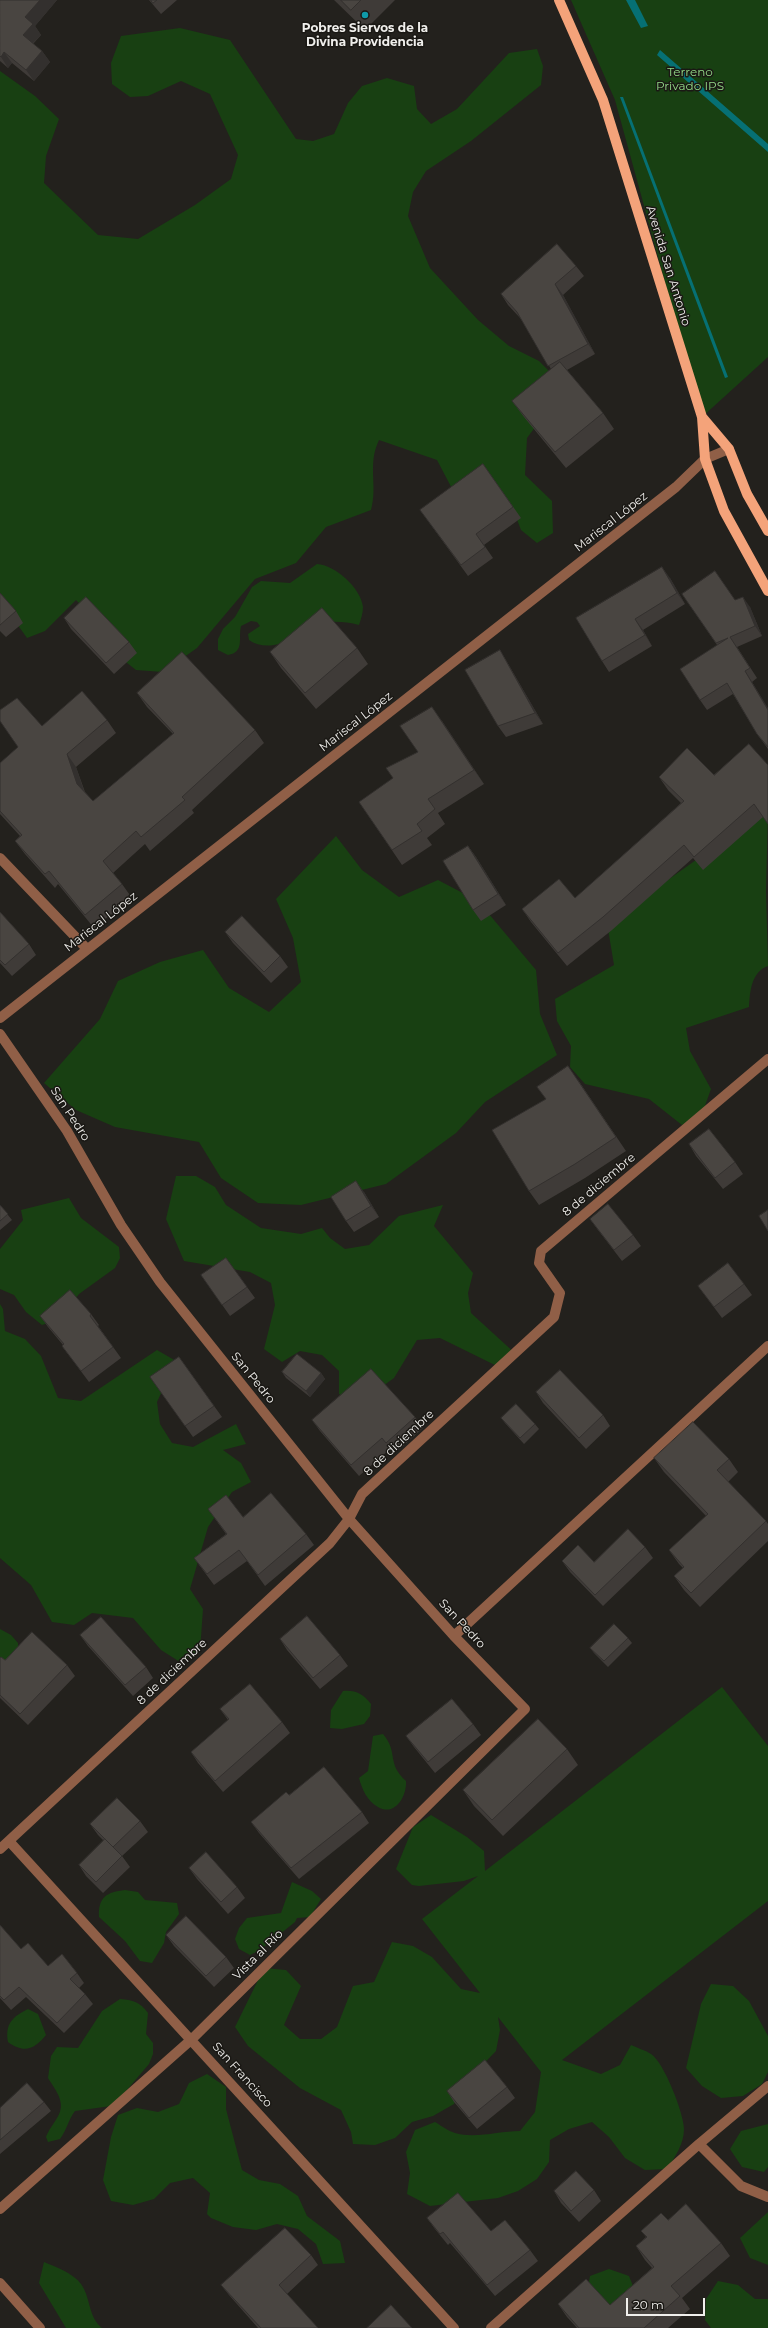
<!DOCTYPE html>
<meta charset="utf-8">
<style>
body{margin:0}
#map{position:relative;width:768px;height:2328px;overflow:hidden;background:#23211d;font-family:Montserrat,sans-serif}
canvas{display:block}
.scale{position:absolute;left:626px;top:2298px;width:79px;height:18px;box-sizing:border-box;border:2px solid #f0efec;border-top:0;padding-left:5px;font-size:12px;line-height:14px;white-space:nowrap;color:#f0efec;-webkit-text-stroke:3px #1a1814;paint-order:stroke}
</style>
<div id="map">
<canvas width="768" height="2328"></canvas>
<div class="scale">20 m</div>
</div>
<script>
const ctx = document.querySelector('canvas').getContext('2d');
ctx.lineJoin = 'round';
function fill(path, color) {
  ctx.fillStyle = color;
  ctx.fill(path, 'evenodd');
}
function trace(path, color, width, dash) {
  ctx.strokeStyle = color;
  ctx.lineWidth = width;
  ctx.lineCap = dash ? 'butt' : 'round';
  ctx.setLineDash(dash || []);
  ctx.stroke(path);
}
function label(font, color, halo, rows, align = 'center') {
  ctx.font = font + ' Montserrat,sans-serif';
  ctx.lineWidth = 3;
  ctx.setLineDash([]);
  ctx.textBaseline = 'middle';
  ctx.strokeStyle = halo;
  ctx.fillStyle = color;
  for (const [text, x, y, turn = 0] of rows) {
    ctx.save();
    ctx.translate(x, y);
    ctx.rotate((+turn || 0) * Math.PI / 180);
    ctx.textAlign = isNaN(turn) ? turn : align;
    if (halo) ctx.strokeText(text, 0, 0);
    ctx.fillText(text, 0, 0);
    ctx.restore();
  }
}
const green = new Path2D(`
 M571 0H768V357L702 417 615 100Z
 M180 28 230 40 296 139 313 141 334 134 348 103 362 86 387 78 414 86 417 109 431 124 457 109 509 53 537 49 543 66 541 85 471 141 426 171 413 192 408 216 430 268 478 320 509 346 539 361 553 375 550 407 527 438 525 475 552 501 553 533 537 543 521 530 513 509 458 500 437 460 379 440C367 465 378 485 371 510L326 527 296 563 255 579 197 648 163 672 136 670 103 644 90 614 76 600 45 631 27 638 0 600V71L35 96 59 119 46 156 44 183 98 235 138 239 195 205 231 179 238 155 210 94 181 81 148 96 130 97 112 84 111 63 121 36Z
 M317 564C335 565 361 588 363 607 363 613 361 619 359 625 343 621 323 620 307 627 301 629 295 636 290 639 278 647 260 648 249 640L248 634 260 626 257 622 251 621 241 626C238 638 245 652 228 655L218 650V639L223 629 235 617 252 587 261 581 290 583Z
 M768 809 766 891 768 966C751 972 750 992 749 1007L686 1028 690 1051 711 1089 702 1114 682 1125 649 1099 585 1084 570 1067 571 1046 557 1021 555 999 614 965 607 923Z
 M336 836 362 870 399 897 438 880 478 901 536 970 540 1014 557 1055 485 1102 456 1133 386 1184 301 1205 258 1203 221 1178 199 1142 115 1127 76 1110 44 1083 100 1019 118 981 160 962 203 950 229 988 269 1012 301 982 293 938 276 899Z
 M176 1176H196L215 1187 226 1205 261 1228 301 1234 322 1228 330 1238 345 1249 369 1245 399 1216 443 1205 434 1226 473 1273 468 1293 471 1313 518 1356 501 1368 440 1338 417 1340 394 1378 358 1404 339 1394V1371L322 1355 300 1351 282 1362 264 1349 275 1305 271 1283 250 1272 184 1261 166 1219Z
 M69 1198 81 1218 119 1247 120 1258 115 1268 79 1294 59 1319 42 1325 26 1312 14 1295 0 1289V1249L23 1220 21 1210Z
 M0 1304 3 1309 5 1331 25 1339 41 1356 58 1398 81 1401 157 1350 176 1361 157 1402 160 1424 172 1443 193 1447 236 1424 246 1444 223 1450 241 1463 251 1482 232 1492 208 1527 190 1589 203 1609 200 1651 180 1662 161 1650 133 1618 92 1613 74 1625 52 1622 31 1585 0 1558Z
 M0 1629 11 1635 18 1643V1647L0 1671Z
 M722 1687 768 1746V1901L562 2060 601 2074 620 2065 631 2045C637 2048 645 2050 651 2054 664 2062 684 2114 684 2129 684 2144 675 2157 667 2169L645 2170 625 2158 609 2137 592 2122 569 2129 550 2140 549 2162 537 2179 518 2191 498 2198 430 2206 407 2194 410 2173 406 2152 415 2130 435 2122C442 2126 448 2131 455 2133 475 2139 499 2131 520 2131L535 2112 541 2072 498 2017 500 2030 496 2051 464 2084 454 2104 433 2116 412 2122 395 2138 375 2145 353 2144 351 2132 341 2110 300 2088 248 2046 235 2027 264 1968 286 1970 301 1986 284 2025 300 2039H321L337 2027 353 1986 374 1982 392 1942 413 1946 432 1957 461 1989 480 1993 422 1919 478 1876 464 1881 419 1886 412 1885 396 1869 413 1827 431 1815 467 1837 484 1851 485 1871Z
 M343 1691C356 1690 363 1694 371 1704L370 1716 364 1724 342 1729 330 1728 331 1710Z
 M383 1734C399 1753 386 1763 406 1781 407 1796 395 1817 378 1807 367 1801 362 1789 359 1778L368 1771 373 1736Z
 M292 1882 312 1891 321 1899 310 1917 297 1918 295 1922 260 1950 250 1955 239 1949 235 1939 239 1928 247 1918 281 1913Z
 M125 1890 138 1892 145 1900 177 1903 179 1914 166 1932 164 1943 152 1963 140 1961 125 1941 99 1917C98 1897 107 1892 125 1890Z
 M711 1984 733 1986 749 2001 768 2036V2072L762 2084 743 2096 721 2098 702 2086 686 2068 701 2004Z
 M120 1999C133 2000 140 2002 148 2013L146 2034 153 2043V2054L149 2064 126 2091 111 2106 75 2111C68 2120 67 2130 60 2139L48 2142 46 2137C49 2129 53 2125 57 2118 67 2103 56 2091 48 2078L51 2056 57 2047 78 2048 102 2011Z
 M28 2009 38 2014 46 2035C35 2049 24 2054 8 2042 5 2024 12 2017 28 2009Z
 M207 2074 226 2087V2109L242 2170 259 2180 280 2184 298 2196 307 2216 340 2241 345 2263 323 2264 316 2244 298 2229 277 2224 256 2230 233 2227 211 2218 207 2214 210 2193 193 2178 170 2183 154 2199 133 2205 111 2201 103 2180 111 2137 118 2115 137 2108 158 2112 179 2104 189 2083Z
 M768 2124V2167L764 2172 742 2167 730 2149 741 2131Z
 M768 2212V2265L750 2258 740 2238Z
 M44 2262C56 2267 73 2273 81 2284 91 2298 88 2317 102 2328H66L39 2283Z
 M609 2269 629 2276 637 2296 620 2311 586 2298 590 2276Z
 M718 2281 738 2285 755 2299H768V2328H711L705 2320 706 2299Z`);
const water = new Path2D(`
 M626 0H635L648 26 641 28Z
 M660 50 768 144V152L657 55Z
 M620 97H623L728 377 725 378Z`);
const minor = new Path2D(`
 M0 858 87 949
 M0 1018 676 487 705 459 729 449
 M0 1034 67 1131 121 1225 160 1282 349 1519 454 1636 525 1709 192 2039 0 2209
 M454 1636 768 1346
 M9 1841 454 2328
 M0 1849 330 1543 349 1519 362 1494 554 1317 560 1293 539 1263 541 1251 768 1059
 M699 2144 741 2186 768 2197
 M0 2283 40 2328
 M491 2328 699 2144 768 2086`);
const major = new Path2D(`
 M559 0 603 100 702 417 729 449 747 494 768 531
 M702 417 705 459 724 511 768 591`);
const wall = new Path2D(`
 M0 0H57L35 26 41 35 33 44 42 51 50 62 34 81 12 63 8 68 0 61Z
 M149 0H177L161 14Z
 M334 0H395L365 30Z
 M576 266 584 276 563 295 595 354 567 370 603 413 614 429 566 468 524 417 512 401 551 369 521 319 508 305 501 294Z
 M483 464 521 518 484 545 493 558 468 576 420 510Z
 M670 578 685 604 643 630 652 646 609 672 602 661 576 618Z
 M0 593 16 611 23 623 6 637 0 631Z
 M682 594 735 600 750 607 762 636 737 647 757 678 752 682 768 709V749L757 734 733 694 707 710 700 700 717 645Z
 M64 618 129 642 137 653 114 674 71 629Z
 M357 648 368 664 316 709 281 668 270 652Z
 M500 650 507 662 543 724 506 737 498 726Z
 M137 693 255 730 264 743 192 810 194 813 150 851 145 844 113 873 122 884 132 898 94 928 58 884 55 888 25 854 15 841 20 836 0 814V763L42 726 107 720 116 733 76 767 85 792 93 801 173 734 147 707Z
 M442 721 484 784 438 813 445 824 427 838 432 845 402 865 359 802 393 779 418 752Z
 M749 744 763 817 703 870 693 858 612 930 567 966 531 922 522 909 575 898 681 803 668 790 659 777 714 775Z
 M468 846 476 857 506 905 481 921 473 910Z
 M0 912 29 944 36 955 12 976 0 963Z
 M225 932 280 956 288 967 271 983 233 943Z
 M578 1080 626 1151 585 1178 539 1205 529 1191 546 1099Z
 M689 1144 735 1162 743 1174 723 1189 696 1156Z
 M364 1192 379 1217 354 1232 346 1221Z
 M0 1205 12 1220 0 1230Z
 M590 1219 633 1235 641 1246 622 1261 598 1230Z
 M226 1258 255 1298 230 1316 201 1275Z
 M744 1284 752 1295 722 1318 698 1286Z
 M91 1314 99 1325 98 1326 121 1358 89 1382 62 1346 63 1345 48 1327 40 1316Z
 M179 1357 222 1417 193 1437 150 1377Z
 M282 1372 321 1373 325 1379 310 1397 286 1378Z
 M536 1392 603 1415 610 1426 586 1449 543 1403Z
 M415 1417 423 1428 394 1454 390 1449 359 1476 320 1431 312 1420Z
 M501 1418 535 1424 539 1429 524 1444 505 1423Z
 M654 1458 729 1459 738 1472 728 1482 766 1521 768 1524V1541L700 1607 684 1590 674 1576 683 1568 679 1564 669 1550 706 1516 664 1472Z
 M208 1509 243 1517 306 1534 314 1545 265 1586 247 1561 214 1585 194 1558 226 1534Z
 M645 1547 653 1558 603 1606 570 1572 562 1561 594 1562Z
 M80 1635 146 1667 153 1678 133 1696 88 1646Z
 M628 1638 632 1643 608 1667 594 1653 590 1648Z
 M280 1639 340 1655 348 1666 320 1689 287 1650Z
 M0 1658 5 1660 67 1665 75 1676 28 1725 0 1698Z
 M220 1709 282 1722 290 1733 223 1792 198 1763 191 1752 228 1720Z
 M473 1724 481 1735 435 1773 414 1747 406 1736Z
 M567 1749 578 1765 503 1836 474 1806 463 1790Z
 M289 1795 362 1812 369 1823 299 1879 259 1833 251 1822Z
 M140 1821 148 1832 122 1856 130 1867 103 1893 86 1876 79 1865 104 1841 98 1835 90 1824Z
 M189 1868 237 1887 245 1898 228 1914 197 1879Z
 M0 1925 21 1949 48 1966 77 1973 84 1983 79 1988 85 1994 93 2004 64 2033 26 1997 11 2010 0 1998Z
 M166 1935 226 1957 234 1968 214 1987 174 1946Z
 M507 2087 515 2098 477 2129 454 2102 447 2091Z
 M44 2102 51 2111 0 2154V2108Z
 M594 2190 601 2201 579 2222 561 2203 554 2191Z
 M427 2218 491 2231 530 2250 538 2261 495 2296 450 2243 448 2245 435 2229Z
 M668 2220 721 2243 730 2256 682 2298 690 2309 668 2328H577L567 2317 558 2304 610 2305 652 2268 645 2260 636 2246 646 2237 641 2231Z
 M311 2255 318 2265 287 2294 318 2328H258L229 2295 221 2285Z`);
const shadedWall = new Path2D(`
 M40 0H57L35 26 41 35 30 46 23 35 25 17Z
 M42 51 50 62 34 81 26 70Z
 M4 52 12 63 8 68 1 57Z
 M555 284 563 295 595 354 588 344Z
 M662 567 670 578 685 604 677 593Z
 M743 597 750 607 762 636 755 626Z
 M635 619 643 630 652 646 645 635Z
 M500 650 507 662 543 724 535 713Z
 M745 671 752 682 768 708V710Z
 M432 707 442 721 484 784 474 770Z
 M67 754 76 767 86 797 77 784Z
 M468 846 476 857 506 905 498 894Z
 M356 1181 364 1192 379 1217 371 1206Z
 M321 1373 325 1379 310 1397 306 1391Z`);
const building = new Path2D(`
 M0 0H40L25 17 33 24 23 35 42 51 26 70 4 52 1 57 0 56Z
 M151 0H157L153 3Z
 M341 0H361L351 10Z
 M557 244 576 266 555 284 588 344 548 366 517 312 501 294Z
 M560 362 603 413 555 452 512 401Z
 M483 464 513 507 476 534 485 547 461 565 420 510Z
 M662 567 677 593 635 619 645 635 602 661 576 618Z
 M715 571 735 600 743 597 755 626 730 637 750 668 745 671 768 710V747L757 734 727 683 700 700 680 669 728 638 716 643 682 594Z
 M0 593 16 611 0 625Z
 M86 597 129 642 106 663 64 618Z
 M322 608 357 648 305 693 270 652Z
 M500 650 535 713 498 726 465 670Z
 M182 652 255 730 182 797 185 800 141 837 136 831 103 861 122 884 85 915 49 871 45 874 15 841 22 835 0 811V763L18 747 0 721V710L17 698 42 726 82 691 107 720 67 754 77 784 93 801 174 733 137 693Z
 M432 707 474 770 428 799 435 809 417 824 422 831 392 850 359 802 393 778 386 768 418 752 400 726Z
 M749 744 768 765V824L754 804 694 857 684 845 603 917 558 953 522 909 559 879 575 898 684 801 659 777 687 748 714 775Z
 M468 846 498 894 473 910 443 861Z
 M0 912 29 944 5 965 0 960Z
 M242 916 280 956 264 972 225 932Z
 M568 1066 616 1137 575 1164 529 1191 492 1130 546 1099 537 1087Z
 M709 1129 735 1162 715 1178 689 1144Z
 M356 1181 371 1206 346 1221 331 1197Z
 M608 1204 633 1235 614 1250 590 1219Z
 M0 1205 8 1214 0 1221Z
 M768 1210V1231L759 1216Z
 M226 1258 247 1287 222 1305 201 1275Z
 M728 1263 744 1284 714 1307 698 1286Z
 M70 1290 91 1314 90 1316 113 1347 81 1371 62 1346 64 1344 40 1316Z
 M297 1354 321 1373 306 1391 282 1372Z
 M179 1357 214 1406 185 1426 150 1377Z
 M371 1369 415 1417 386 1443 382 1438 351 1465 312 1420Z
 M560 1370 603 1415 579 1438 536 1392Z
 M516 1404 535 1424 520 1438 501 1418Z
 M693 1422 729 1459 717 1470 766 1521 691 1593 674 1576 684 1567 669 1550 708 1514 654 1458Z
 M271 1493 306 1534 258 1575 239 1550 207 1574 194 1558 227 1534 208 1509 226 1495 243 1517Z
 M628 1529 645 1547 595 1595 562 1561 578 1545 594 1562Z
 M307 1616 340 1655 313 1678 280 1639Z
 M101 1617 146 1667 125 1685 80 1635Z
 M614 1624 628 1638 604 1661 590 1648Z
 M32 1632 67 1665 20 1714 0 1695V1658L1 1657 5 1660Z
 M250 1684 282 1722 215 1781 191 1752 229 1719 220 1709Z
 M452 1699 473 1724 428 1762 406 1736Z
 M538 1719 567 1749 492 1820 463 1790Z
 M324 1767 362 1812 291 1868 251 1822 286 1792 289 1795Z
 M117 1798 140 1821 113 1847 90 1824Z
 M105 1839 122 1856 96 1882 79 1865Z
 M206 1852 237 1887 221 1902 189 1868Z
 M186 1916 226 1957 206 1976 166 1935Z
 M0 1925 21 1949 28 1943 48 1966 62 1954 77 1973 70 1979 85 1994 57 2023 19 1987 4 2000 0 1996Z
 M485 2060 507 2087 469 2118 447 2091Z
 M27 2083 44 2102 0 2140V2108Z
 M576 2171 594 2190 571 2211 554 2191Z
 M458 2193 491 2231 505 2220 530 2250 487 2285 443 2232 440 2234 427 2218Z
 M686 2204 721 2243 671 2286 680 2296 644 2328H579L558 2304 586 2279 610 2305 654 2267 636 2246 647 2237 641 2231 661 2213 668 2220Z
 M285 2228 311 2255 279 2285 318 2328H261L221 2285Z
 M391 2305 412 2328H367Z`);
const markers = [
 [365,15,4,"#0f9aa8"]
];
const poiNames = [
 ["Pobres Siervos de la",365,28],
 ["Divina Providencia",365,42]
];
const parkNames = [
 ["Terreno",690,72],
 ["Privado IPS",690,86]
];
const streetNames = [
 ["Avenida San Antonio",668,266,73],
 ["Mariscal López",611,522,-38],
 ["Mariscal López",356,722,-38],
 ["Mariscal López",101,922,-38],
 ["San Pedro",70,1114,57],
 ["8 de diciembre",599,1185,-40],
 ["San Pedro",253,1378,51],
 ["8 de diciembre",399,1443,-43],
 ["San Pedro",462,1624,47],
 ["8 de diciembre",172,1672,-43],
 ["Vista al Río",258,1955,-45],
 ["San Francisco",242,2075,48]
];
fill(green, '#184012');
fill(water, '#067074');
trace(minor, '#905f47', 10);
trace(major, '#f4a37a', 10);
fill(wall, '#3f3b38');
fill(shadedWall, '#33302e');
fill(building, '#494541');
trace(building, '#33302e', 1);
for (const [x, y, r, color] of markers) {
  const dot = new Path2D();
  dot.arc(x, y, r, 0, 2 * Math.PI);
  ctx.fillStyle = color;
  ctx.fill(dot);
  trace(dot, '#1a1814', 1.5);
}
label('bold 12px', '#f0efec', '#1a1814', poiNames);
label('12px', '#93db88', '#1a1814', parkNames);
label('12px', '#f0efec', '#1a1814', streetNames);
</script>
